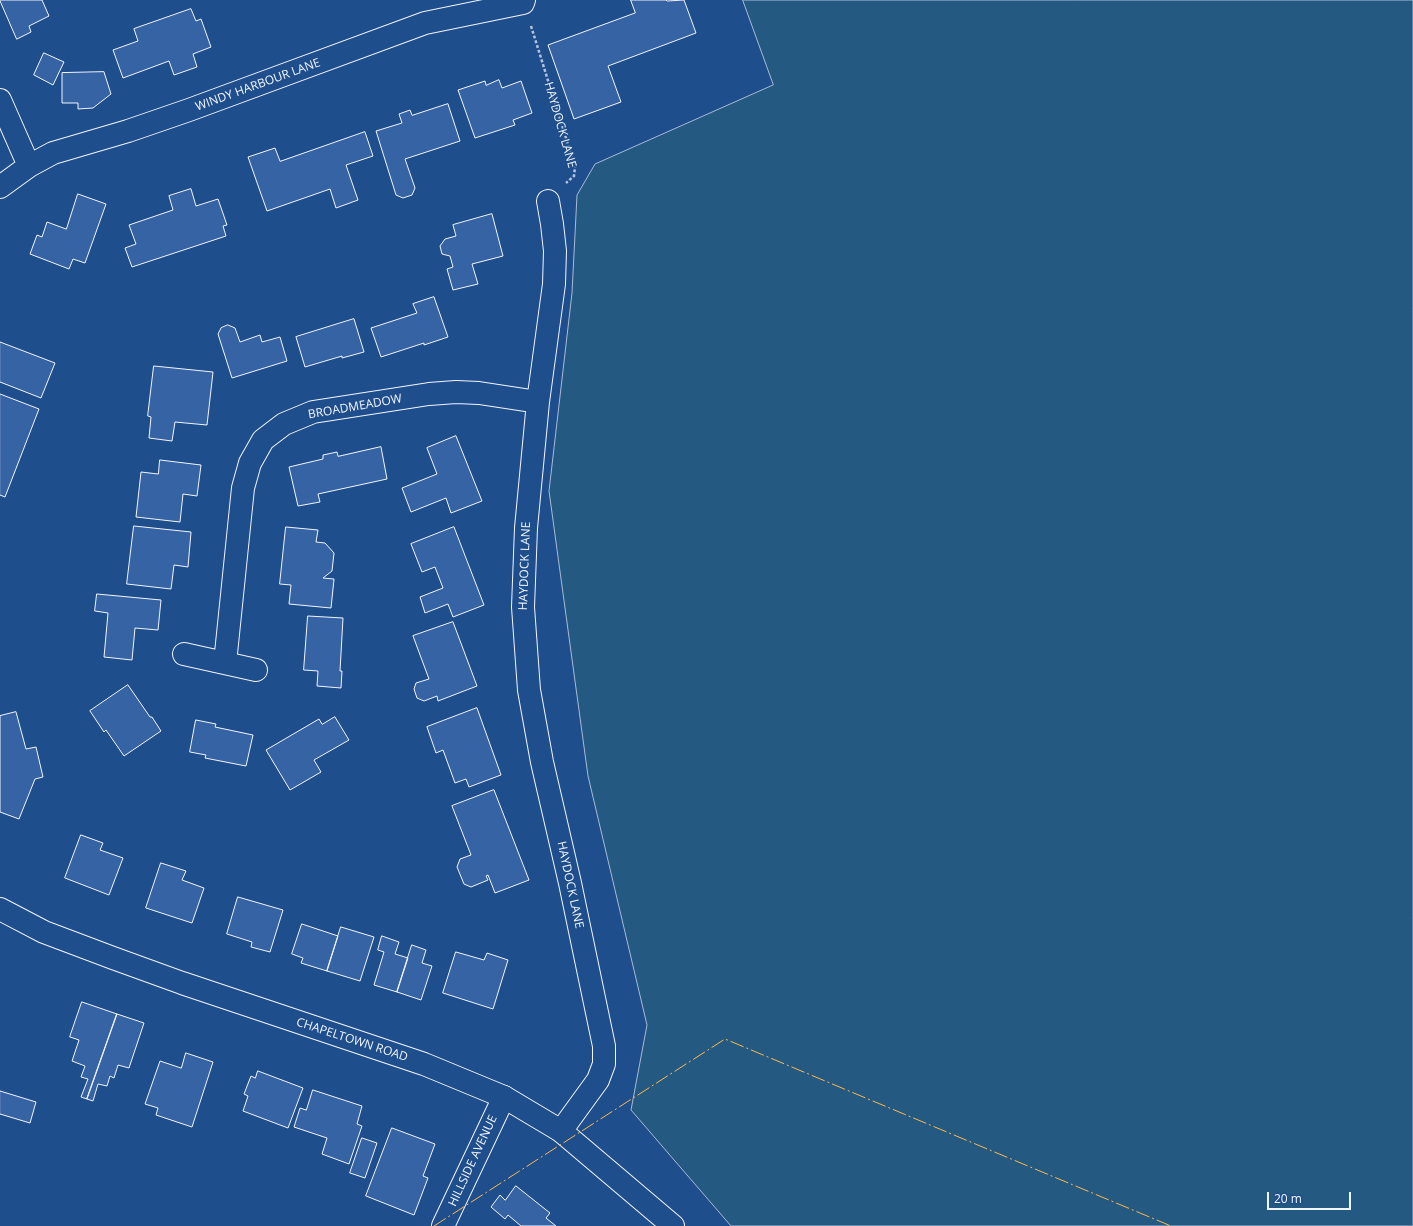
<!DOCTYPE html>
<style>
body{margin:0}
#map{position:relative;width:1413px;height:1226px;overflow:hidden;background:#1f4e8c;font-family:"Open Sans",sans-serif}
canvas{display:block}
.scale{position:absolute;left:1267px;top:1192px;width:84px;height:18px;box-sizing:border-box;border:2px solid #f2f6ff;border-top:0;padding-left:5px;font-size:12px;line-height:14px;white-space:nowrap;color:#f2f6ff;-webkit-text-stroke:3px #1f4e8c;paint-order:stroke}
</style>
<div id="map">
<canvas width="1413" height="1226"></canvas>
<div class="scale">20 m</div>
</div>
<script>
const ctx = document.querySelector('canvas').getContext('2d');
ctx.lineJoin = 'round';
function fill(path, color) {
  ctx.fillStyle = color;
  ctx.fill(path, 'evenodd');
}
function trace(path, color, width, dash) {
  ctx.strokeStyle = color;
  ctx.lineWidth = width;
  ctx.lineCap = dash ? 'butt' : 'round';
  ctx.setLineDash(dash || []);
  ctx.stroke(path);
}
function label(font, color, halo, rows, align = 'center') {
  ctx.font = font + ' "Open Sans",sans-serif';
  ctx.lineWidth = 3;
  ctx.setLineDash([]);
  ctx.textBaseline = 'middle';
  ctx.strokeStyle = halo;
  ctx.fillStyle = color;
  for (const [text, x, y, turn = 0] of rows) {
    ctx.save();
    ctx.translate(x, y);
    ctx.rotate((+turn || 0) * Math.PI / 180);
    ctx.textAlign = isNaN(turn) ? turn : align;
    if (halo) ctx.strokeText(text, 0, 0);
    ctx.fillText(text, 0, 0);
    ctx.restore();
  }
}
const green = new Path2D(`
 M743 0H1413V1226H731L631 1110 647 1025 588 776 549 491 572 293 577 195 595 164 773 85Z`);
const building = new Path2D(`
 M0 0H42L49 16 29 26 31 32 17 39Z
 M631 0H666L667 1 684 0 696 33 608 66 621 102 574 119 548 45 635 13Z
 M191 9 196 21 201 19 211 47 193 54 197 67 174 75 169 61 123 78 113 50 138 41 134 29Z
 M44 53 64 62 53 85 34 75Z
 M104 72 111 94 93 108 78 109V103H62V73Z
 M499 80 502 88 521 81 532 113 513 120 515 125 475 138 458 90 485 81 486 85Z
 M448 104 460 141 405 159 415 188 412 195 403 198 396 195 376 131 402 123 399 114 410 110 412 115Z
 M365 132 373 156 346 165 358 200 336 208 330 189 267 211 248 157 275 148 280 161Z
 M191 189 196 206 218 199 227 225 223 226 226 236 132 267 125 248 136 244 129 225 173 210 169 196Z
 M78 194 106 204 85 263 73 259 69 269 30 254 37 235 42 237 47 222 66 229Z
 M492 214 503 256 472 264 478 284 453 290 447 269 453 267 450 256 442 254 440 246 445 239 456 236 453 225Z
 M434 297 448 337 424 345V343L381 357 371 328 417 313 413 304Z
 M354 319 364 352 342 358V356L305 367 296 337Z
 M228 325 235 328 240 342 260 335 262 342 280 337 287 361 232 378 218 334 221 328Z
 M0 342 55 363 41 398 0 382Z
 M154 366 213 372 207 425 175 422 172 441 149 438 151 417 148 416Z
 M0 394 39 409 5 497 0 495Z
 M456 436 482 501 451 513 446 498 411 512 402 488 437 474 427 448Z
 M381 447 387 479 318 494 320 502 298 506 289 467 323 459V455L337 452 338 456Z
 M160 460 201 465 197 496 183 494 180 522 136 517 141 472 158 474Z
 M134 526 191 532 188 567 174 565 171 589 127 584Z
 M286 527 318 530 316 542 325 543 334 553 332 571 323 578 334 579 331 608 289 604 291 585 280 584Z
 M454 527 484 605 453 617 448 604 425 613 420 597 443 588 435 567 422 572 411 544Z
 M97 594 161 600 158 630 135 628 132 660 104 657 108 613 95 611Z
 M308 616 343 618 340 671H342L341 688 317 686 318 671 304 670Z
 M453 622 477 686 438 701 437 696 424 701 417 698 414 689 416 683 429 679 413 636Z
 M128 685 150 717H152L161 731 124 756 106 730 104 732 90 711Z
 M477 708 501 775 469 787 466 779 455 783 443 750 436 753 427 727Z
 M16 712 26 749 36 747 43 777 35 779 19 819 0 812V716Z
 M335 717 349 740 314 760 321 772 290 790 266 750 319 719 322 724Z
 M196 720 216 724 215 727 253 735 246 766 205 758 206 755 190 752Z
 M494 790 529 880 495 893 488 875 486 876 488 880 471 887 464 884 457 867 460 859 471 855 452 806Z
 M81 835 103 843 100 850 123 858 109 895 65 878Z
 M161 863 186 871 182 880 204 888 192 923 146 908Z
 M238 897 283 910 270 952 251 947 252 942 227 934Z
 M302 924 338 936 327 971 301 963 303 958 292 954Z
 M341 927 374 937 360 981 327 971Z
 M382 936 399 942 395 954 408 958 397 992 374 985 384 952 378 950Z
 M412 945 426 950 422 963 432 966 421 1000 397 992Z
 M456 952 484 960 487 953 508 960 493 1009 443 993Z
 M82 1002 117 1014 87 1099 81 1097 88 1079 81 1077 85 1066 72 1061 79 1040 70 1037Z
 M117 1014 144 1023 129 1068 118 1065 114 1078 110 1076 107 1086 98 1084 93 1101 87 1099Z
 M186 1053 213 1062 192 1127 156 1115 158 1108 145 1104 160 1061 181 1068Z
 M258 1071 303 1088 288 1128 243 1111 248 1096 244 1094 251 1076 255 1078Z
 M313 1090 362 1106 357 1124 362 1126 349 1164 322 1154 327 1138 294 1127 300 1108 306 1110Z
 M0 1091 36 1102 30 1123 0 1114Z
 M392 1128 435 1144 423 1176 428 1178 414 1215 366 1196Z
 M362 1138 377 1143 365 1178 350 1173Z
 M516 1186 550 1213 546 1218 556 1226H521L508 1215 505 1219 491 1207 500 1195 505 1200Z`);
const path = new Path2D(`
 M531 26 575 167 574 176 566 183`);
const minor = new Path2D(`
 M0 100 29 166
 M0 187 29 166 53 153 128 131 189 110 425 23 523 3 524 0
 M548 201 552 224 555 251 554 284 538 402 526 528 523 607 529 690 542 762 570 883 604 1046V1064L598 1080 561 1131
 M184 654 256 670
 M225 663 243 488 250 463 263 440 284 424 313 412 429 394 456 392 479 393 538 402
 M443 1226 504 1097`);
const major = new Path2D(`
 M0 909 44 932 113 958 182 983 424 1064 504 1097 561 1131 673 1226`);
const power = new Path2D(`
 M434 1226 725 1039 1171 1226`);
const streetNames = [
 ["WINDY HARBOUR LANE",258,85,-20],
 ["HAYDOCK LANE",560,125,74],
 ["BROADMEADOW",355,407,-10],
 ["HAYDOCK LANE",525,566,-88],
 ["HAYDOCK LANE",570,885,78],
 ["CHAPELTOWN ROAD",352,1040,18],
 ["HILLSIDE AVENUE",473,1161,-65]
];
fill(green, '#245a82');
trace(green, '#a8bbd7', 1);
fill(building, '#3563a3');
trace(building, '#f2f6ff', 1);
trace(minor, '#f2f6ff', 24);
trace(major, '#f2f6ff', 24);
trace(path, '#b3c4dc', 2.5, [3, 2]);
trace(minor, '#1f4e8c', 22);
trace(major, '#1f4e8c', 22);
trace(power, '#ffb74d', 1, [14, 3, 2, 3]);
label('12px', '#f2f6ff', '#1f4e8c', streetNames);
</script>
